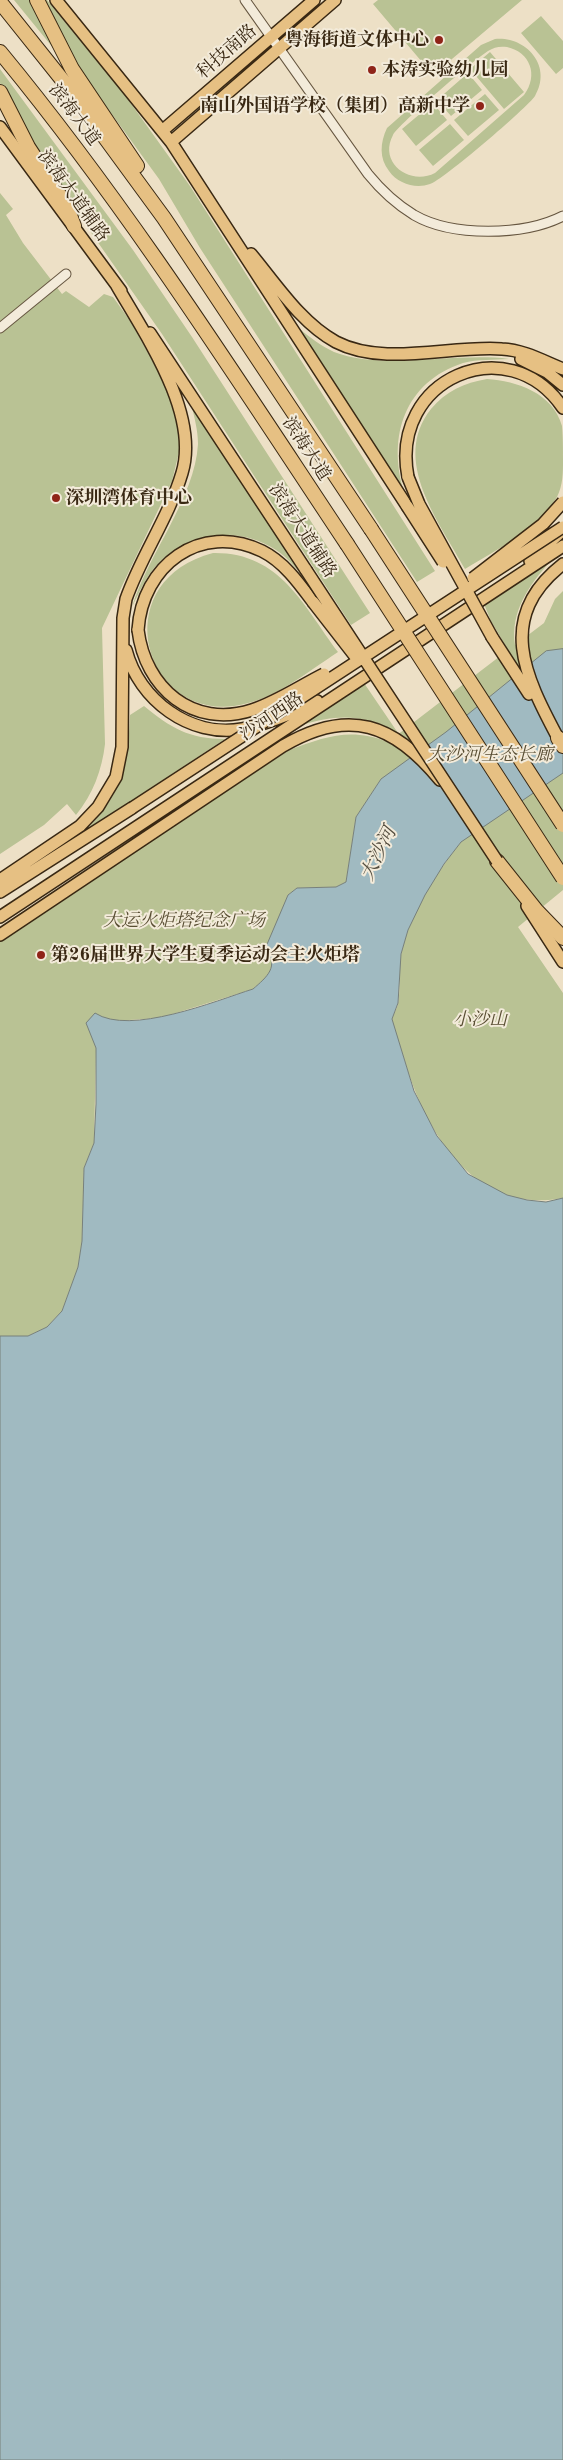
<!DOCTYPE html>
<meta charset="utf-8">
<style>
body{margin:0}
canvas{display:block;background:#ede0c6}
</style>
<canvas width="563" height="2460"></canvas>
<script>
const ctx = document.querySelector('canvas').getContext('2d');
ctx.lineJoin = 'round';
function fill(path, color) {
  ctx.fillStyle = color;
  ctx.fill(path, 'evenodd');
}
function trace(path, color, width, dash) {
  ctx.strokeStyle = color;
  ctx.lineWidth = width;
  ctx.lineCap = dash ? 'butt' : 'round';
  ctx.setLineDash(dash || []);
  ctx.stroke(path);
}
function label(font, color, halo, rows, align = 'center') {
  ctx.font = font + ' "Old Standard TT","Noto Serif SC",serif';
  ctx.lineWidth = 4;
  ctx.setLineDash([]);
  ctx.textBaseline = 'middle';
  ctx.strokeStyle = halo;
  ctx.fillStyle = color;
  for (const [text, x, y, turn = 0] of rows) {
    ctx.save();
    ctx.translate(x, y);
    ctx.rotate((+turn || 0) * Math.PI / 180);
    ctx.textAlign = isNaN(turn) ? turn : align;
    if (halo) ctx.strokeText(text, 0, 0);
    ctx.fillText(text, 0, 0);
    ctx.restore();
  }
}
const green = new Path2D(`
 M14 0H30L54 49Z
 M44 0H47L127 98 190 186 435 571 417 582 200 248 159 179 76 65Z
 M378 0H522L433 75 373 4Z
 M541 16 563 41V68L556 74 521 33Z
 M495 39C526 36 553 66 535 96 528 107 442 181 430 184 416 189 398 184 389 171 379 158 380 143 387 128L481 45ZM507 47C530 52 539 75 524 95L435 173C410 186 378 163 393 135 399 124 475 59 488 51 494 47 500 46 507 47Z
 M490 52 524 92 504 109 470 69Z
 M0 69 133 250 192 337 370 613 351 625 162 334 41 161 4 92 0 83Z
 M468 73 482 90 451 116 437 100Z
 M485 94 499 110 468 136 454 120Z
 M433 103 447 120 416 146 402 129Z
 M450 124 464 140 433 166 419 150Z
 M0 193 13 209 6 215 23 243 62 294 66 291 89 307 104 294 113 297 131 322 166 386 176 407 181 444 172 481 102 628 105 744C102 770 93 794 76 815L67 804 44 825 0 854Z
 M298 328C310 337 321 346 334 352 383 371 455 352 509 359 494 360 478 359 463 363 405 382 387 436 404 492Z
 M487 379C517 381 553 393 562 426 563 436 563 450 563 460 563 473 563 485 557 497 536 530 498 549 465 569 440 523 390 460 431 409 446 391 464 383 487 379Z
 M191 403 303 577C295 567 287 557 276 550 237 524 185 533 155 567 145 579 139 593 132 607 148 554 195 498 198 444 198 430 194 416 191 403Z
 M213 553C280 552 303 605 338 652 306 673 273 701 234 706 142 718 106 581 213 553Z
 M550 562C529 585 510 612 515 645L544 623 555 599 563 591V890L518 927 563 993V1198C475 1215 427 1134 405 1062 402 1052 391 1028 392 1018 393 1014 397 1009 398 1004 401 989 398 971 401 955 409 913 435 875 461 842L381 779 356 817 346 882 336 887 297 888 288 895 283 913 267 944 272 956 273 968 266 978 253 989 160 1018 114 1021 103 1019 96 1048 94 1143 84 1168 82 1241 78 1267 62 1311 47 1327 28 1336H0V940L289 750C325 737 350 727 388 742L508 650 491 621 484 604Z
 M364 683 398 733C361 713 337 714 298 726Z
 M144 706C171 728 189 739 225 739L84 832C122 794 128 767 130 715Z`);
const water = new Path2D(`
 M563 649V773L461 842 444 864 425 895 408 930 401 954 398 1003 392 1019 414 1091 437 1136 468 1174 507 1195 527 1200 546 1202 563 1198V2460H0V1336H28L47 1327 62 1311 78 1267 82 1241 84 1168 94 1143 96 1104V1048L86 1023 95 1013C130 1036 215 1001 253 989 267 977 280 966 265 949L288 895 297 888 336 887 346 882 356 817 381 779 446 732 546 651Z`);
const minor = new Path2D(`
 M245 0 368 174C381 190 396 204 414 215 452 237 524 236 563 216
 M0 328 66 274`);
const major = new Path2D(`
 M56 0 171 142 407 506
 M0 127 121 291
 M162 131 314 0
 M171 142 335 0
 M251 254C276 284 301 323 336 342 384 367 450 345 502 349 524 350 543 361 563 369
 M150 333 306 570
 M521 359 547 372 563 385
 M408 477C389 379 508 327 563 408
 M530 561 562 531
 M138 630C142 566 200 521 262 551 284 562 299 583 313 602
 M492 637 529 694
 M126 650C139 700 190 738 242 729 268 724 293 713 317 701
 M558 738C525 676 495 617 563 564
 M0 880 80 826 98 807 116 777 122 747 123 618 126 599C141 556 169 517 182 473 200 414 146 336 117 286
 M0 892 132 808
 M527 906 563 962
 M0 917 563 546
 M0 935 283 746C349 707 394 724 440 780`);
const highway = new Path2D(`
 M37 0 72 69 137 166
 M0 2 68 87 164 218 371 529
 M0 52C128 207 236 377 347 544
 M0 92 28 147 66 205 74 226
 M558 738 563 746
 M497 861 536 910 563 938`);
const majorBridge = new Path2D(`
 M408 477 419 504 492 637
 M407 506 443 562
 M306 570 497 861
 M473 578 543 524 563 502
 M313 602 355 656
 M138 630C145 688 193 729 252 710 277 702 300 686 324 674
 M132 808 563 527`);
const highwayBridge = new Path2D(`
 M371 529 563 825
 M347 544 563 878`);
const markers = [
 [439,40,5,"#8f2418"],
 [372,70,5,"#8f2418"],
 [480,106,5,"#8f2418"],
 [56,498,5,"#8f2418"],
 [41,955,5,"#8f2418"]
];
const poiNames = [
 ["粤海街道文体中心",429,40,"right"],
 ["本涛实验幼儿园",382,70],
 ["南山外国语学校（集团）高新中学",470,106,"right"],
 ["深圳湾体育中心",66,498],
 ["第26届世界大学生夏季运动会主火炬塔",51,955]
];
const streetNames = [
 ["科技南路",227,52,-41],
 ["滨海大道",74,115,53],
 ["滨海大道辅路",73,196,54],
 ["滨海大道",306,449,57],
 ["滨海大道辅路",302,531,57],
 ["沙河西路",272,717,-34]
];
const parkNames = [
 ["大沙河生态长廊",490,755],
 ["大运火炬塔纪念广场",184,921],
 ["小沙山",480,1020]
];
const waterNames = [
 ["大沙河",379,854,-64]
];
fill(green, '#b9c294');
fill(water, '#a0bac1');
trace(water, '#77807b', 1);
trace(minor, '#665640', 11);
trace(major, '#392813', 14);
trace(highway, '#392813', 16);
trace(minor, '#f3ebda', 9);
trace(major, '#e6c083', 11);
trace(highway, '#e6c083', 14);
trace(majorBridge, '#392813', 14, []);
trace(highwayBridge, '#392813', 16, []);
trace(majorBridge, '#e6c083', 11);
trace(highwayBridge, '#e6c083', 14);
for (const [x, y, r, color] of markers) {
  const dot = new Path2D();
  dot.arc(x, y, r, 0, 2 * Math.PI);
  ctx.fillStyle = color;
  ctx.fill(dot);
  trace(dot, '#f3ebda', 2);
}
label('bold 18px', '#392813', '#f3ebda', poiNames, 'left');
label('18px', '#392813', '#f3ebda', streetNames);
label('italic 18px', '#594e33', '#f3ebda', parkNames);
label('italic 19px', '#534c3e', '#f3ebda', waterNames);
</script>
